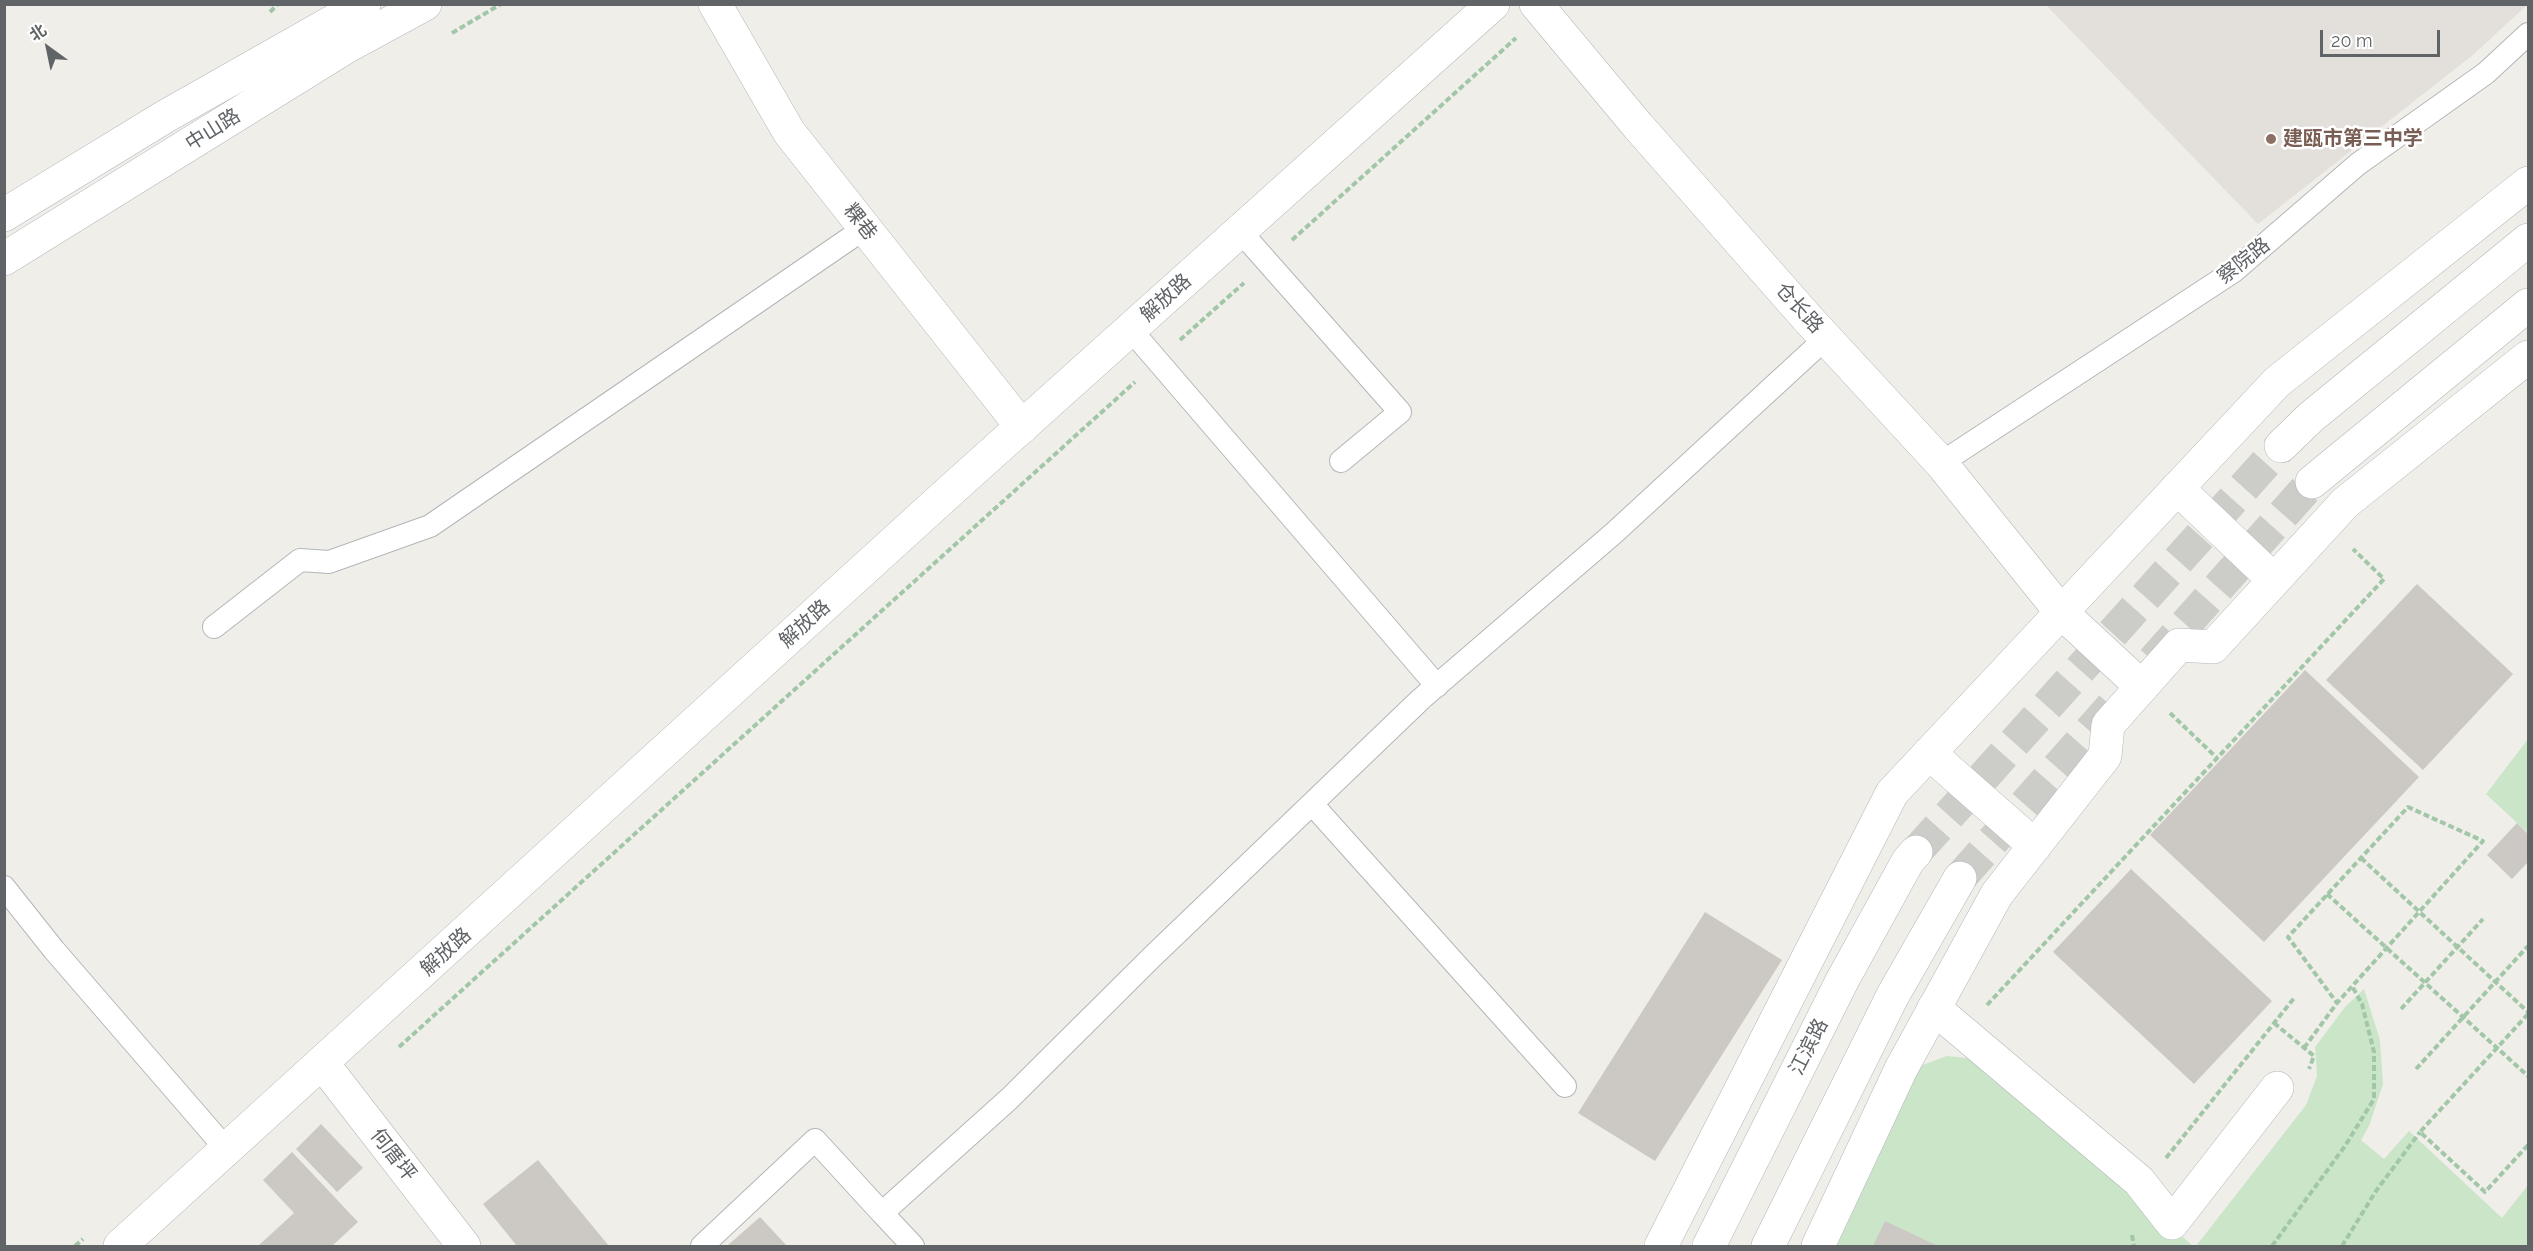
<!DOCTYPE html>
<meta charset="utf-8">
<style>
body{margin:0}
#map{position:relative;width:2533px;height:1251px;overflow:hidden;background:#f0eee9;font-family:Raleway,"Noto Sans SC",sans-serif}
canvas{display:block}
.frame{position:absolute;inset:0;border:6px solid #606467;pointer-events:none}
.north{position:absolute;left:18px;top:18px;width:60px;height:60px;-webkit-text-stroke:4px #fff;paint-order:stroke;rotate:327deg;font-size:16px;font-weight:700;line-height:24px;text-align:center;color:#606467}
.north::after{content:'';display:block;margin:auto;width:21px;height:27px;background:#606467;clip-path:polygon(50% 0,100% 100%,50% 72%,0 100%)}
.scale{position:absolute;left:2320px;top:30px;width:120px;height:27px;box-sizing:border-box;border:3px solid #606467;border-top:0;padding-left:8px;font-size:18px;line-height:21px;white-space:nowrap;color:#606467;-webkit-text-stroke:4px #fff;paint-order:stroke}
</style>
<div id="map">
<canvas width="2533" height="1251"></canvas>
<div class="frame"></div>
<div class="north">北</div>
<div class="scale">20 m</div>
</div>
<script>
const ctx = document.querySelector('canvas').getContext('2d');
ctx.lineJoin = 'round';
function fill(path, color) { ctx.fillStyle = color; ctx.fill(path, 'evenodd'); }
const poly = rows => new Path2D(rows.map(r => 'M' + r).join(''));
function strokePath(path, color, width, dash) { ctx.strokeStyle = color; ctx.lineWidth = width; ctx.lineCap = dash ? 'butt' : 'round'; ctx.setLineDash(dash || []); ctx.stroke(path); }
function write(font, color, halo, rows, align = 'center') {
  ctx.font = font + ' Raleway,"Noto Sans SC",sans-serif'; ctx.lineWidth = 5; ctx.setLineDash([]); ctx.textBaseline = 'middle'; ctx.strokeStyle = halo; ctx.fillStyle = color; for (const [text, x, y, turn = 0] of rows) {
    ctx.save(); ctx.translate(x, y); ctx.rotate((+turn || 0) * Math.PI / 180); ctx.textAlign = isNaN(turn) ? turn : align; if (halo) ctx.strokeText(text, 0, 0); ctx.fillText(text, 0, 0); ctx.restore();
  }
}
fill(poly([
 [2528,4,2474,54,2258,224,2046,5]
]), '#e3dfda');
fill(poly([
 [2528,739,2528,833,2486,794],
 [2364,989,2380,1040,2383,1084,2369,1126,2361,1140,2384,1159,2409,1131,2502,1218,2528,1185,2528,1246,2196,1246,2306,1105,2317,1076,2315,1047,2345,1007],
 [1947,1056,1983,1060,2193,1246,1827,1246,1917,1067]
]), '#cbe5c8');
fill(poly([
 [2417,584,2513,674,2423,770,2326,680],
 [2305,670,2419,777,2264,942,2150,835],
 [2517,823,2528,834,2528,862,2512,879,2487,855],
 [2131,869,2272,1001,2194,1084,2053,952],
 [1705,912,1782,960,1655,1161,1578,1113],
 [321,1124,363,1168,337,1192,296,1149],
 [292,1152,358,1222,332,1246,258,1246,294,1213,263,1180],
 [538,1160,609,1246,517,1246,483,1204],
 [760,1217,787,1246,727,1246],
 [1885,1221,1938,1246,1873,1246]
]), '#ccc9c5');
strokePath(poly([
 [2153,661,2312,482],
 [1916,852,2281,446],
 [1960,878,2120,697]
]), '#ccccc8', 33, [33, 16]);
const service = poly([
 [1240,231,1400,412,1341,461],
 [1131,330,1437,686],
 [1941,463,2234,271,2358,164,2486,73,2528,34],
 [214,627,300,560,329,562,430,526,865,228],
 [1312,804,1565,1086],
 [4,887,54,950,227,1150],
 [702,1246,815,1140,882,1213],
 [913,1246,882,1213,1009,1099,1152,957,1421,699,1614,533,1826,338]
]);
const minor = poly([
 [715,4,789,132,1022,427],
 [1536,4,1638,126,1809,320,1941,463,2061,612],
 [1934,1008,2139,1181,2172,1223,2277,1088],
 [323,1064,464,1246]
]);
const tertiary = poly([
 [2177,488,2274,580],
 [2061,612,2142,687],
 [1929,753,2035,846],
 [120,1246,950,491,1493,4],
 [1661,1246,1892,793,2277,382,2528,183],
 [1818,1246,1901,1069,1997,894,2105,756,2108,725,2179,645,2213,647,2345,503,2528,357]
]);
const secondary = poly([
 [4,215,166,116,364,4],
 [4,259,346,47,425,4],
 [2281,446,2311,417,2528,240],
 [2312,482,2528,305],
 [1709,1246,1843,979,1908,861,1916,852],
 [1768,1246,1893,995,1960,878]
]);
strokePath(service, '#b3b6b9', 24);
strokePath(minor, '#b3b6b9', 34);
strokePath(tertiary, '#b3b6b9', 34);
strokePath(secondary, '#b3b6b9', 34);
strokePath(poly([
 [270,12,278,4],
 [452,33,501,4],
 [1292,240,1516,38],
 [1180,340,1244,283],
 [2170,713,2217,758],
 [2361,858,2528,1012],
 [2327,894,2528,1076],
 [1987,1005,2384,579,2353,549],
 [2401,1009,2483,919],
 [2528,1014,2420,1132,2485,1192,2528,1145],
 [2274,1023,2314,1056,2309,1069],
 [399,1047,1135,382],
 [2304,1048,2337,1003,2483,841,2408,807,2288,937,2337,1003],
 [2416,1069,2528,946],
 [2166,1158,2295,997],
 [2132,1235,2134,1246],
 [75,1246,83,1239],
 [2272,1246,2345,1146,2374,1099,2374,1052,2362,1004,2352,986],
 [2342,1246,2376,1191,2420,1132]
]), '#a1c6a8', 4, [6, 3]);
strokePath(service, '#fff', 22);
strokePath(minor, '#fff', 33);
strokePath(tertiary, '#fff', 33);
strokePath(secondary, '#fff', 33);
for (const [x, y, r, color] of [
 [2271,139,6,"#8d6e63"]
]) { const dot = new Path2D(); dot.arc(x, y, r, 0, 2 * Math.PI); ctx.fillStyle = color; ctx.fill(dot); strokePath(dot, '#fff', 2); }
write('20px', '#606467', '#fff', [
 ["中山路",213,130,-32],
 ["粿巷",860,222,52],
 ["察院路",2244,261,-38],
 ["解放路",1166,298,-42],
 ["仓长路",1799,308,48],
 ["解放路",805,624,-42],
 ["解放路",446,952,-42],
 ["江滨路",1809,1047,-63],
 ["何厝坪",393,1155,52]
]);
write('bold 20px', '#785e54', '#fff', [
 ["建瓯市第三中学",2283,139]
], 'left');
</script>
